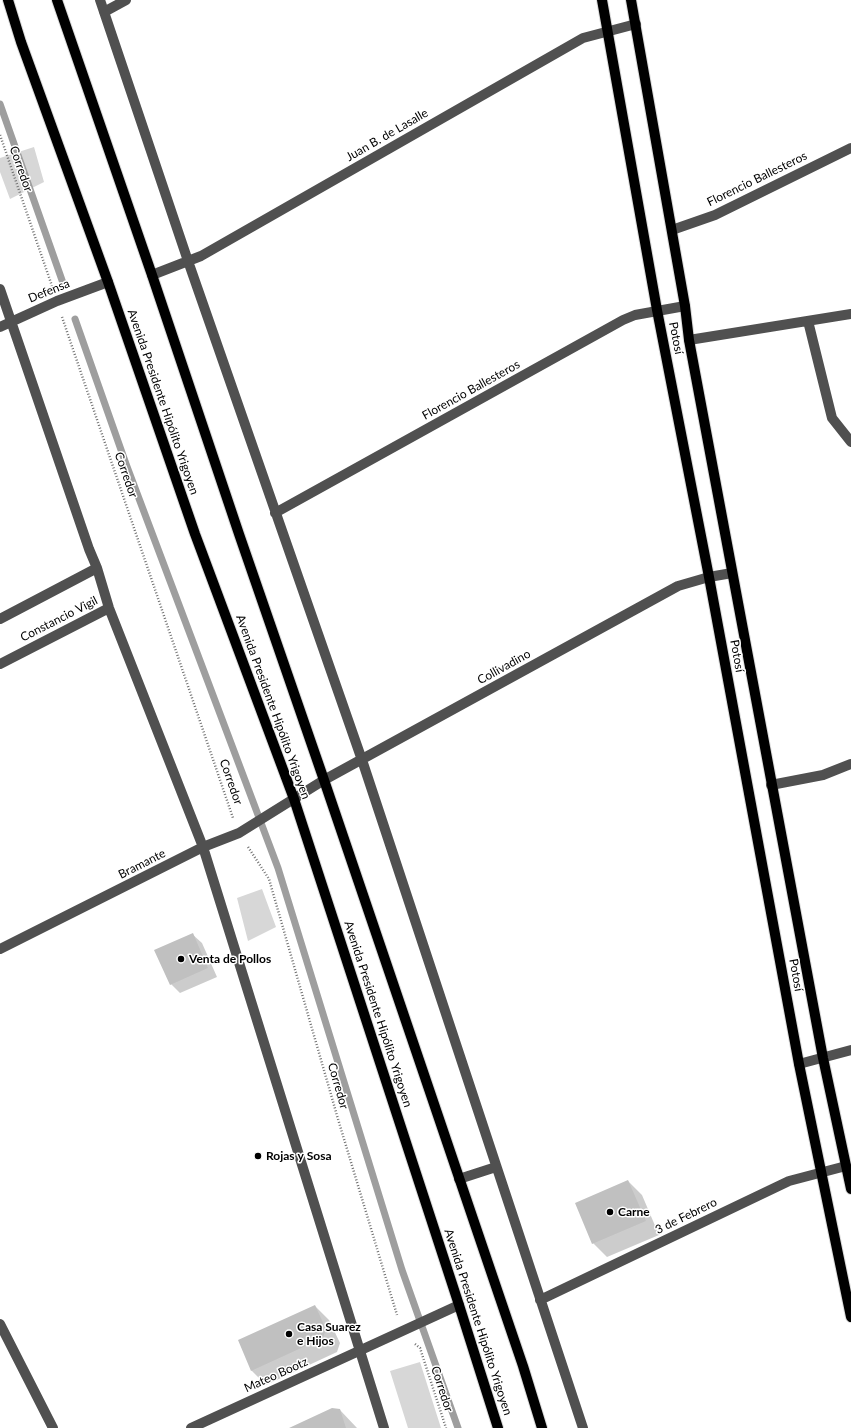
<!DOCTYPE html>
<meta charset="utf-8">
<style>
body{margin:0}
canvas{display:block;background:#fff}
</style>
<canvas width="851" height="1428"></canvas>
<script>
const ctx = document.querySelector('canvas').getContext('2d');
ctx.lineJoin = 'round';
function fill(path, color) { ctx.fillStyle = color; ctx.fill(path, 'evenodd'); }
const poly = rows => new Path2D(rows.map(r => 'M' + r).join(''));
function strokePath(path, color, width, dash) { ctx.strokeStyle = color; ctx.lineWidth = width; ctx.lineCap = dash ? 'butt' : 'round'; ctx.setLineDash(dash || []); ctx.stroke(path); }
function write(font, color, halo, rows, align = 'center') {
  ctx.font = font + ' Lato,sans-serif'; ctx.lineWidth = 3; ctx.setLineDash([]); ctx.textBaseline = 'middle'; ctx.strokeStyle = halo; ctx.fillStyle = color; for (const [text, x, y, turn = 0] of rows) {
    ctx.save(); ctx.translate(x, y); ctx.rotate((+turn || 0) * Math.PI / 180); ctx.textAlign = isNaN(turn) ? turn : align; if (halo) ctx.strokeText(text, 0, 0); ctx.fillText(text, 0, 0); ctx.restore();
  }
}
fill(poly([
 [34,147,44,182,10,199,0,172,0,158],
 [262,889,276,927,248,941,237,898],
 [420,1362,441,1428,408,1428,390,1371]
]), '#d7d7d7');
fill(poly([
 [192,934,202,943,217,977,180,993,171,984],
 [628,1181,642,1195,659,1235,607,1257,593,1243],
 [315,1306,329,1320,340,1343,337,1352,266,1385,252,1371,239,1341],
 [340,1410,357,1428,291,1428]
]), '#0003');
strokePath(poly([
 [0,104,63,283],
 [75,319,126,464,278,868,402,1270,458,1428]
]), '#9e9e9e', 7);
fill(poly([
 [193,933,208,968,170,985,154,950],
 [628,1180,646,1221,592,1244,575,1203],
 [315,1305,326,1329,323,1338,251,1371,238,1340],
 [332,1408,340,1409,346,1428,289,1428]
]), '#c0c0c0');
const major = poly([
 [8,0,21,42,108,282,195,534,294,799,459,1305,498,1428],
 [57,0,152,275,239,534,324,780,523,1366,542,1428],
 [602,0,657,310,709,577,799,1064,851,1317],
 [631,0,685,306,689,340,823,1058,851,1189]
]);
strokePath(major, '#dbdbdb', 12);
strokePath(poly([
 [0,135,52,286],
 [62,317,233,818],
 [248,847,269,879,338,1119,397,1315],
 [415,1344,420,1348,446,1428]
]), '#727272', 2.5, [1, 2]);
strokePath(poly([
 [100,0,188,261,362,760,583,1428],
 [104,12,126,0],
 [672,230,715,215,851,148],
 [152,275,201,256,583,38,636,24],
 [0,289,89,549,97,568,109,608,203,847,384,1428],
 [808,321,832,418,851,442],
 [0,327,57,301,108,282],
 [689,340,851,314],
 [275,513,623,320,635,315,685,306],
 [0,619,97,568],
 [0,664,109,608],
 [771,785,823,775,851,764],
 [0,949,203,847,239,833,324,780,678,586,709,577,732,573],
 [799,1064,851,1050],
 [459,1179,496,1167],
 [540,1300,789,1181,846,1166],
 [0,1324,53,1428],
 [191,1428,459,1305]
]), '#505050', 10);
strokePath(major, '#000', 10);
for (const [x, y, r, color] of [
 [181,959,4,"#000"],
 [258,1156,4,"#000"],
 [610,1212,4,"#000"],
 [289,1334,4,"#000"]
]) { const dot = new Path2D(); dot.arc(x, y, r, 0, 2 * Math.PI); ctx.fillStyle = color; ctx.fill(dot); strokePath(dot, '#fff', 1.5); }
write('12px', '#000', '#fff', [
 ["Juan B. de Lasalle",387,135,-30],
 ["Corredor",21,169,71],
 ["Florencio Ballesteros",757,179,-26],
 ["Defensa",49,291,-22],
 ["Potosí",676,338,79],
 ["Florencio Ballesteros",471,390,-29],
 ["Avenida Presidente Hipólito Yrigoyen",163,402,71],
 ["Corredor",126,475,71],
 ["Constancio Vigil",59,619,-27],
 ["Potosí",737,656,80],
 ["Collivadino",504,667,-29],
 ["Avenida Presidente Hipólito Yrigoyen",273,707,70],
 ["Corredor",231,782,71],
 ["Bramante",142,864,-27],
 ["Potosí",796,975,80],
 ["Avenida Presidente Hipólito Yrigoyen",378,1014,72],
 ["Corredor",338,1086,74],
 ["3 de Febrero",686,1216,-26],
 ["Avenida Presidente Hipólito Yrigoyen",478,1322,72],
 ["Mateo Bootz",276,1375,-24],
 ["Corredor",442,1389,72]
]);
write('bold 12px', '#000', '#fff', [
 ["Venta de Pollos",189,959],
 ["Rojas y Sosa",266,1156],
 ["Carne",618,1212],
 ["Casa Suarez",297,1327],
 ["e Hijos",297,1341]
], 'left');
</script>
